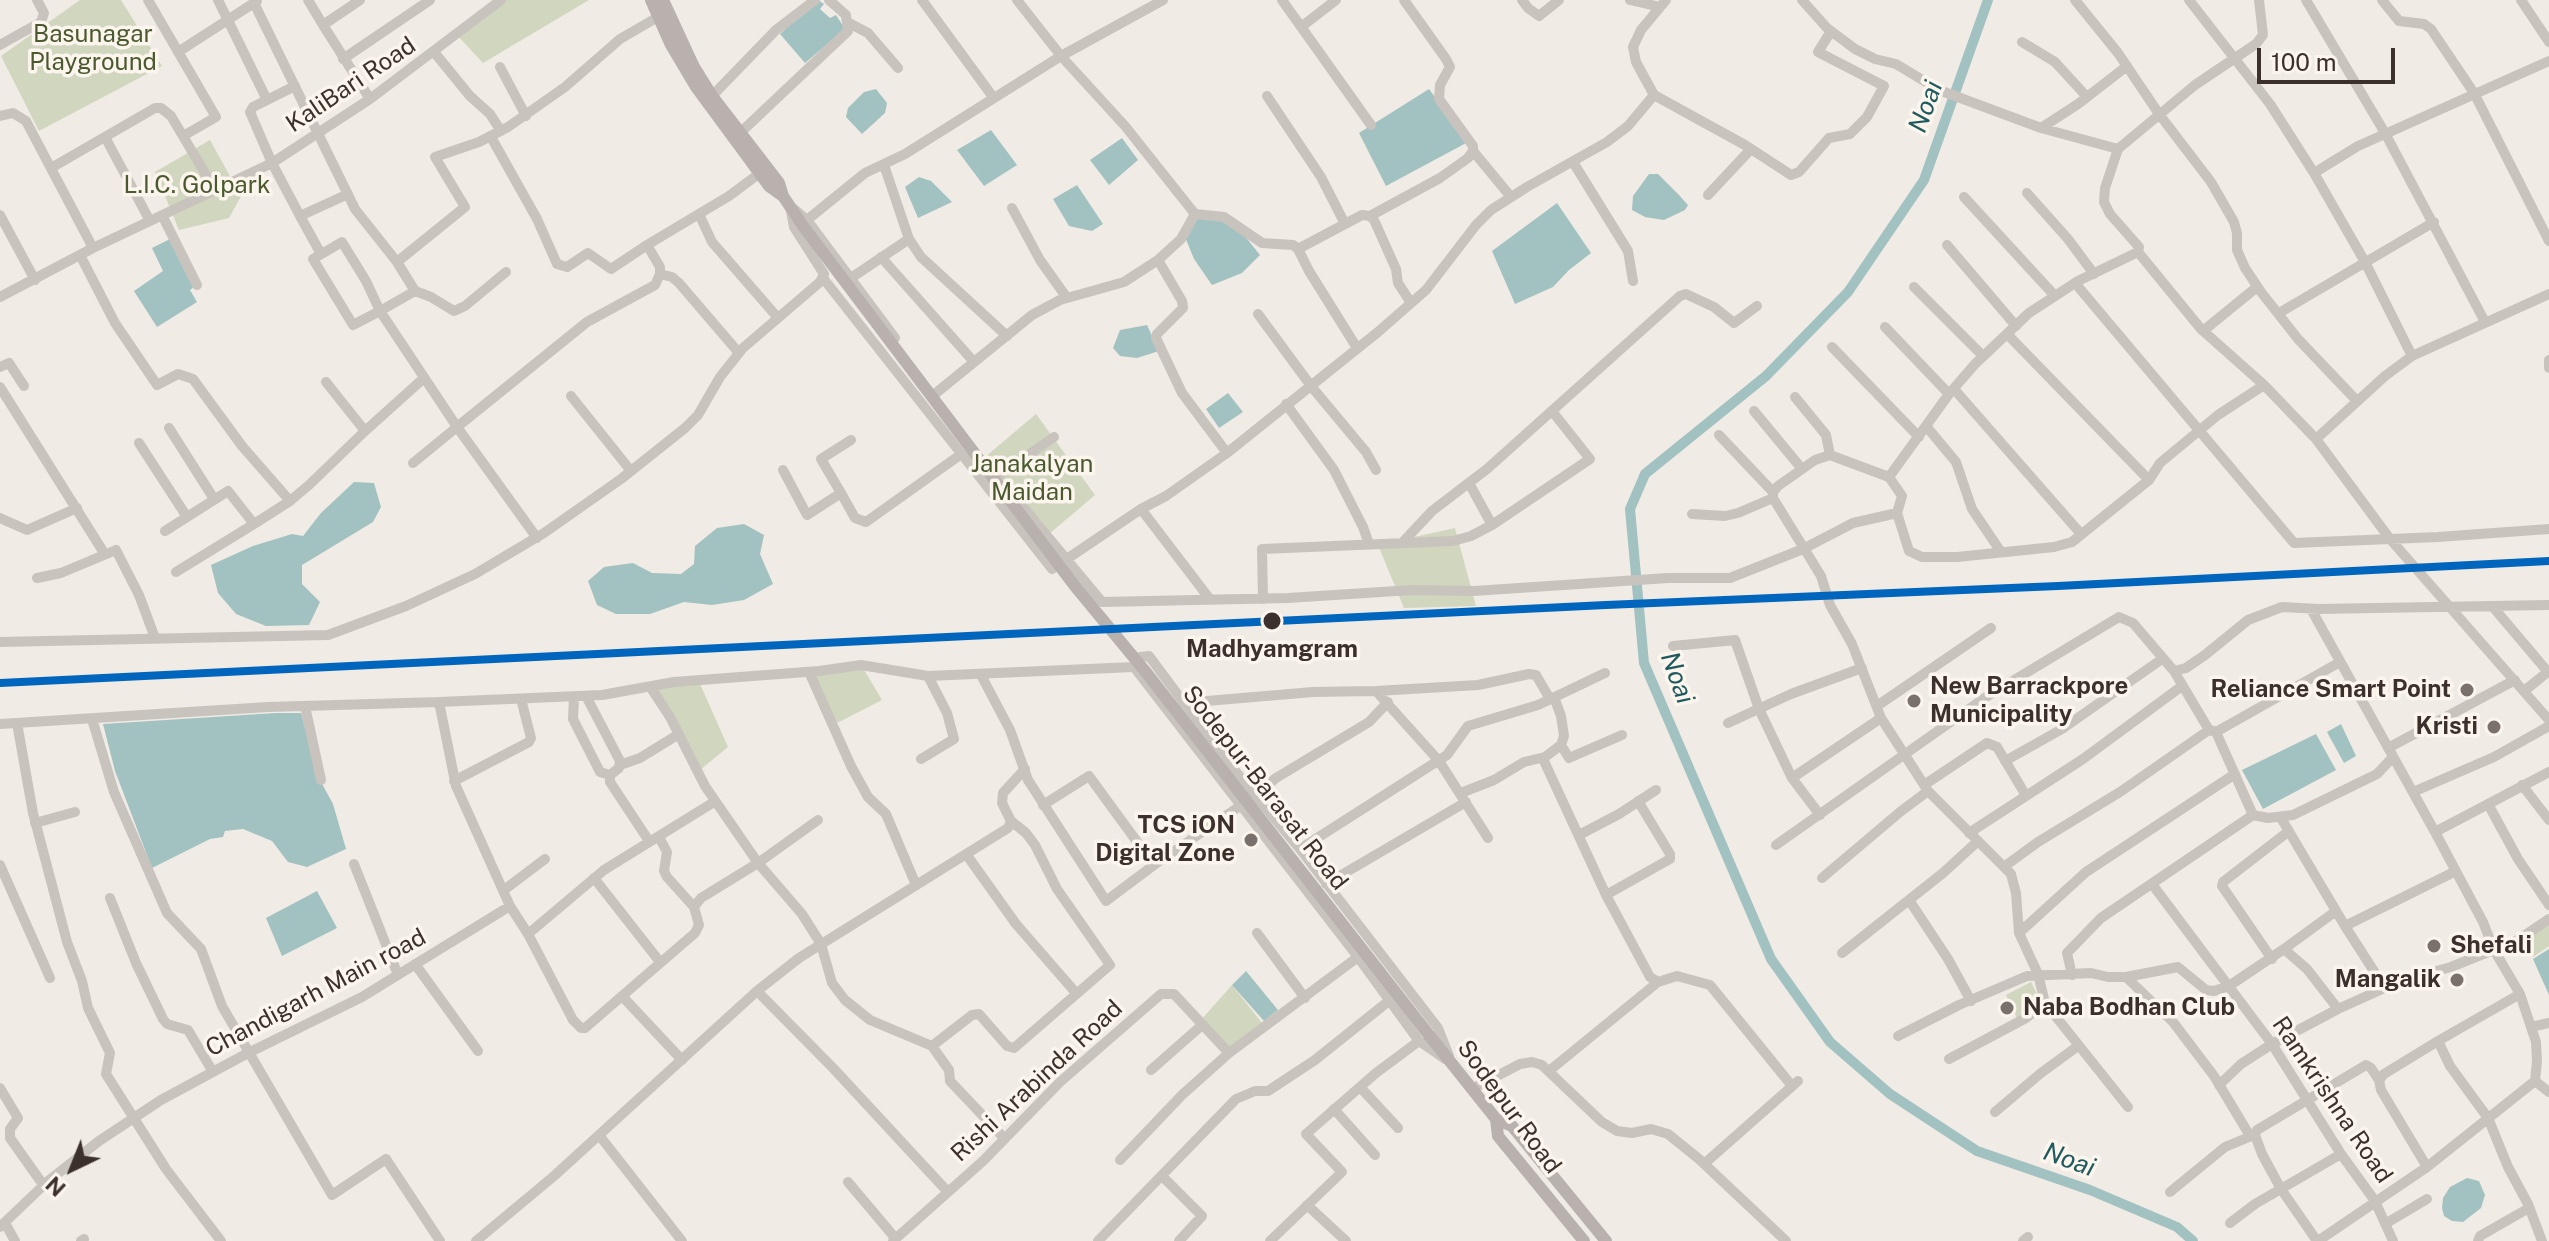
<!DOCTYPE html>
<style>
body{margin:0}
#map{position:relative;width:2549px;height:1241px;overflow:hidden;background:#f0ebe5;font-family:"Public Sans",sans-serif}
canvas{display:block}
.north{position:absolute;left:32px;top:1129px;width:80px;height:80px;-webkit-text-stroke:6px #fbf5ee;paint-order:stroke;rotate:223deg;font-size:22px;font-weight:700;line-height:32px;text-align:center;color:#3b302b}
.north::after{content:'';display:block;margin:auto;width:28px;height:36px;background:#3b302b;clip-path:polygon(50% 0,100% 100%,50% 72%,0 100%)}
.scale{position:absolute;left:2257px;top:48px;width:138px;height:36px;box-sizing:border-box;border:4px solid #3b302b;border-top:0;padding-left:10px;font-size:24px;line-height:28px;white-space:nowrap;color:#3b302b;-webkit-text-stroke:6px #fbf5ee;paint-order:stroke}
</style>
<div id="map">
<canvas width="2549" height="1241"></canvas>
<div class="north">N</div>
<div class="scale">100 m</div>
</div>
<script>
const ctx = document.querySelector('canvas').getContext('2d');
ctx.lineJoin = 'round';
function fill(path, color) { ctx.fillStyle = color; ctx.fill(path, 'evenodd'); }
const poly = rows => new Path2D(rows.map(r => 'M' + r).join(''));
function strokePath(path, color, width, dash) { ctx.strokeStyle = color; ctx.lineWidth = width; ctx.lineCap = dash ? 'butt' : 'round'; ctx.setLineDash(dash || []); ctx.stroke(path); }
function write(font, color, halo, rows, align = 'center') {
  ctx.font = font + ' "Public Sans",sans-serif'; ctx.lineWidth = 7; ctx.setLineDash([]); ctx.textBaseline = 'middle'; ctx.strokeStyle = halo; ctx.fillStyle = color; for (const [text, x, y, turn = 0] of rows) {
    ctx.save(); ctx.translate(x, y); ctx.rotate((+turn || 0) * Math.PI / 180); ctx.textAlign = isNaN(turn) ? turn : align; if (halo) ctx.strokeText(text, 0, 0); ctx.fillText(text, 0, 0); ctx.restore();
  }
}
fill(poly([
 [80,0,121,0,162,66,39,131,1,56],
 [498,0,589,0,483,63,456,34],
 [210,140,241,196,229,218,179,230,155,172],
 [1036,414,1095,495,1035,546,972,468],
 [1455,528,1476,606,1404,608,1378,545],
 [863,668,882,700,835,724,814,675],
 [700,684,728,747,700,770,655,687],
 [2549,923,2549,946,2533,957,2523,942],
 [2031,982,2041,1002,2017,1018,2006,995],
 [1232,985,1262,1023,1228,1049,1200,1021]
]), '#d1d6bf');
fill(poly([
 [818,0,824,4,820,9,830,18,836,15,845,29,805,63,780,34],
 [876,89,887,103,885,113,862,134,846,117,848,108,864,92],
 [1429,89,1468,142,1386,186,1359,133],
 [991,130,1017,165,984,186,957,150],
 [1122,138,1138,160,1109,185,1090,160],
 [1649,174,1658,174,1678,194,1688,205,1685,210,1664,220,1645,217,1632,210,1633,196],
 [919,177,931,181,952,202,918,218,905,187],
 [1077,185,1103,224,1092,231,1069,226,1053,199],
 [1557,203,1591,253,1569,270,1553,287,1515,304,1492,251],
 [1208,214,1224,220,1244,235,1260,255,1242,273,1212,285,1194,259,1185,237,1192,221],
 [172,238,195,286,190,290,197,302,157,327,134,291,163,271,152,248],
 [1147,325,1159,351,1137,358,1120,356,1113,348,1120,330],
 [1228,393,1243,412,1219,428,1206,409],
 [354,482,374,483,381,507,373,522,302,565,302,584,320,602,309,625,266,626,236,614,218,593,211,565,253,546,292,534,303,536,321,513],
 [744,524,764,535,760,554,773,584,744,600,712,605,684,602,650,614,616,614,597,605,588,581,604,567,633,563,652,573,681,574,694,564,695,546,717,528],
 [276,713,301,713,321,782,333,804,346,849,307,867,288,862,272,841,243,829,225,831,223,837,210,839,152,868,115,771,103,724],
 [2341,724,2356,756,2344,763,2327,732],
 [2316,734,2336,770,2263,809,2242,770],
 [317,891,337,928,282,956,266,918],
 [2549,949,2549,995,2533,959],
 [1246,971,1278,1010,1264,1021,1232,985],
 [2467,1178,2479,1181,2485,1195,2481,1208,2463,1222,2452,1221,2444,1216,2442,1208,2443,1198,2450,1187]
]), '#a1c2c1');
strokePath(poly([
 [1988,0,1924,180,1848,292,1766,376,1645,474,1630,509,1644,663,1771,959,1830,1042,1890,1094,1977,1151,2090,1190,2177,1227,2193,1241]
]), '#a1c2c1', 10);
strokePath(poly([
 [148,0,216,117,183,136],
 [218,0,267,100],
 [308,0,323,25],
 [360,0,323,25,370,99],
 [922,0,993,97],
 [1017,0,1061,56,1125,126,1195,214,1224,217,1262,243,1293,245,1298,249],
 [1282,0,1371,125],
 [1522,0,1528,8,1539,16,1559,0],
 [1630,0,1660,7],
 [1802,0,1827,28,1855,49,1875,59,1896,64,1939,90,2041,128,2118,149],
 [2075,0,2118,53,2159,114,2211,182,2234,222,2237,233,2237,250,2245,268,2261,292,2298,339,2357,401],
 [2189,0,2270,104,2314,173,2365,262,2412,356],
 [2306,0,2385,133,2485,322],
 [2382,0,2399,21,2424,24,2431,29,2474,93,2549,241],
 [2521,0,2549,42],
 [254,3,355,209,397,262,415,291],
 [849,23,868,33,898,68],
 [1301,27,1336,0],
 [2022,42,2055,62,2087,97],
 [0,45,41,22,44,13,37,0],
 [178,52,257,1],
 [434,52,470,96,490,114,501,131],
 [343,59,430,0],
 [500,67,526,116],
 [295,86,253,107,250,112,272,163,300,216,348,194],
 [1654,95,1745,145,1791,175,1799,172,1829,138,1850,134,1867,117,1884,86,1818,52,1831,31],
 [712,96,776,30,815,0],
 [1267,96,1321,177,1345,224],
 [0,116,13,113,26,121,93,248],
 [2041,128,2078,104,2127,66],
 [740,133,848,31,846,15,829,0],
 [105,137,150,221],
 [491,137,537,219,557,264,567,267,588,253,611,269,647,245],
 [1473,151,1511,197],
 [1573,162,1628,251,1633,281],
 [884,165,909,239,921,257,1007,336],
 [51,168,155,108,161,108,171,116,215,190],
 [2314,173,2358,146,2549,61],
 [2027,193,2068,239,2094,274],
 [1708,195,1751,149],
 [1964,197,2055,296],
 [1012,208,1040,260,1067,298],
 [794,209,807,220,895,338],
 [699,214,712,242,778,318],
 [1195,214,1181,239,1158,260,1182,301,1183,308,1157,334,1156,338,1182,393,1227,453],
 [0,215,35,280],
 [162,215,197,285],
 [300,216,321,254],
 [1370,216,1440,178,1468,158,1473,151,1473,146,1439,99,1440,85,1450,67,1446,59,1404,0],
 [807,220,865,173,905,154,1061,56,1163,0],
 [1947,245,2016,326],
 [2138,252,2201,329,2264,385,2316,439,2390,539,2549,720],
 [80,255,115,323,157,385,178,374,193,379,242,446,290,501],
 [881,257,974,362],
 [397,262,465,207,435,157,479,142,508,127,565,87,620,39,658,17],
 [660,274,672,277,679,283,739,353],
 [823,278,1052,569,1141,509,1166,496,1227,453,1378,332,1426,290,1476,225,1491,210,1527,187,1607,142,1628,126,1654,95,1636,62,1633,47,1641,30,1666,0],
 [851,278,909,239],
 [2075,283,2294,543,2438,537,2549,529],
 [1914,287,1983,356],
 [0,297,93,248,272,163,370,99,501,0],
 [2279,313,2434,222],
 [1258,314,1311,386,1366,452,1376,470],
 [1885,327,1949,394],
 [2203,331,2257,287],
 [2007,334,2149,480],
 [1832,347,1919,437],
 [1357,348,1309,271,1298,249,1362,215,1370,216,1374,220,1396,269,1398,283,1411,303],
 [2549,360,2549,368],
 [0,367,9,363,24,386],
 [0,387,104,553],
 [1954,389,2081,534],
 [936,393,1032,315,1060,300,1124,282,1158,260],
 [571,396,631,471],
 [1795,397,1826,435,1830,455],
 [1286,404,1334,470,1363,527,1369,544],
 [1754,411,1802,469],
 [1926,426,1956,462,1972,509,2001,552],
 [169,428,214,499],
 [365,431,424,378],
 [1719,435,1773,492],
 [2316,439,2385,376,2412,356,2549,294],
 [139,443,187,517],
 [413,463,457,427,380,311,366,281,342,242,313,259,353,325,380,311,415,291,431,297,454,311,465,306,506,272],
 [783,470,807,515,841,493,855,518,866,522,960,455],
 [998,476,1054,437],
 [1469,483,1492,525],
 [1008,489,1102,602,1288,598,1412,590,1474,591,1668,578,1730,578,1803,549,1853,523,1897,513,1902,496,1889,477],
 [841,493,821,459,851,440],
 [1773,498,1821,576,1830,605,1852,644,1881,718,1928,791,2011,874,2016,893,2019,933,2038,974,2045,1003,2026,1018,1949,1059],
 [1141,509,1209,598],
 [1897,513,1909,551,1922,557,1957,557,2054,547,2072,542,2149,480,2160,463,2218,415,2264,385],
 [1692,514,1725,516,1738,513,1773,498,1773,492,1778,486,1815,460,1830,455,1889,477,1949,394,1975,364,2029,313,2078,281,2138,252,2139,247,2110,214,2104,202,2105,188,2118,149,2195,85,2256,44,2263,35,2259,0],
 [0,518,27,530,77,508],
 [254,524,290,501,309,485,365,431,326,382],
 [165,531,228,491,254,524,176,572],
 [537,538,457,427,587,322,655,285,660,274,660,267,647,245,729,196,760,173],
 [1402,543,1432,511,1487,469,1680,296,1686,294,1714,307,1734,323,1757,306],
 [37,578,61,573,116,550,139,595,155,638],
 [1263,599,1262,549,1453,541,1471,536,1492,525,1590,459,1552,411],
 [2493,607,2548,672],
 [2311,609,2435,832,2483,922,2494,950,2520,994,2438,1041,2384,1074,2379,1080,2381,1090,2427,1167],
 [0,642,328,635,406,606,475,574,544,533,621,479,685,428,698,415,720,377,743,348,820,282,824,274,794,227,791,211],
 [1673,646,1735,640,1759,709,1792,778,1881,718],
 [1135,665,1140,657,1149,656,1231,766,1300,849,1438,1028,1449,1056],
 [1134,667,1358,957,1419,1041,1445,1059],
 [2174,671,2209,730,2214,731],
 [809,672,851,766,868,797,886,814,916,885],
 [981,675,1010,730,1028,780,1106,901,1154,865],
 [1376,691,1478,685,1529,674,1536,675,1550,699],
 [2524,691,2549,671],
 [586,696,620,761,619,768,610,775,610,782,649,841],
 [574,697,573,719,600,772,610,775],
 [1554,697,1561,716,1564,736,1561,745,1545,757,1544,761,1606,895,1650,977,1658,982,1677,976,1710,985,1792,1086],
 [1183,703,1313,692,1376,691,1439,761,1488,838],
 [305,706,321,780],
 [1877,706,1991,628],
 [92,719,114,792,167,913,201,949,222,1006,332,1195,386,1159,440,1241],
 [17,723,33,813,67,942,82,981,88,1008,110,1053,106,1074,166,1169,221,1241],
 [1728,723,1791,694,1862,668],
 [0,724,268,707,439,702],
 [1561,745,1569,758,1622,735],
 [2388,748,2515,680],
 [921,759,954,739,947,713,928,676],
 [2005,761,2062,729,2162,659],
 [620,765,640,758,679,734],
 [1792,778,1820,815],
 [454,781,529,742,531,738,521,699],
 [1924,785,1987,743,1997,747,2025,794],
 [2522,785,2549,820],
 [2413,792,2494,757,2549,726],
 [1461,793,1494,780,1524,762,1545,757],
 [1255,795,1276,778,1369,722,1388,702],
 [2488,804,2518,859,2549,905],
 [1043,805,1089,776,1154,865,1240,806],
 [2253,815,2268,818,2293,815,2377,774,2393,757],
 [2281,818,2345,926,2384,987],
 [818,820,758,863,802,914,821,944,832,983,845,1000,870,1020,932,1046,949,1070,950,1081,1004,1138],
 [35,823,75,812],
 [2435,832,2549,772],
 [1969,833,2083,759,2182,686],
 [1579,835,1619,814,1656,790],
 [659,837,667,852,664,871,667,877,694,907],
 [1776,845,1986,697,2119,617,2133,623,2174,671,2186,668,2205,655,2248,620,2282,607,2319,609,2549,605],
 [1300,849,1447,755,1468,726,1538,705,1605,673],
 [966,854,1016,924,1076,993],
 [354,864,398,975],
 [0,865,50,978],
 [2005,866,2038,842,2120,792,2209,730],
 [594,878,660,962],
 [1822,878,1900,812,1928,791],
 [1326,884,1466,802],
 [2152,884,2272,1044,2341,1154,2375,1201,2393,1241],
 [504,890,545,859],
 [1606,895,1670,859,1670,854,1638,801],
 [110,898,136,963,163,1019,167,1024,188,1030,213,1072],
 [1909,900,1948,959,1971,1001],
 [510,906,528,934,573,1020,581,1028,585,1028,695,933,699,925,694,907,701,898,758,863,705,786,670,717,651,688],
 [2345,926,2456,871],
 [1257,933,1305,998],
 [2019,933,2086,872,2235,774],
 [528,934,604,870,714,802],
 [2284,949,2336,911],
 [1842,953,1943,873,1978,841],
 [2272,959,2222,886,2223,882,2289,831],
 [415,964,478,1051],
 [2072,975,2067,953,2101,918,2253,815,2216,732,2340,662],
 [2126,977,2173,1022,2214,1076,2250,1136],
 [757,991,833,1068,947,1191],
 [622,996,682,1060],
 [2045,1003,2128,1107],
 [2531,1027,2549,1023],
 [1898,1036,1959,1005,2027,976,2091,973,2108,977,2126,977,2178,967,2206,990,2214,991,2229,986,2284,949,2307,969,2338,1009],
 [2438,1041,2450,1066,2488,1118,2508,1167,2528,1204,2542,1241],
 [932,1046,972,1015,979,1014,1007,1046,1014,1048,1110,965,1057,889,1035,845,1026,833,1011,821],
 [1151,1070,1202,1025],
 [1549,1071,1658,982],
 [2535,1081,2549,1092],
 [2219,1085,2241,1064,2272,1044,2338,1009,2400,981,2451,967,2518,940,2549,919],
 [1360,1087,1398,1128],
 [0,1088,18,1118,10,1129,10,1138,44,1186],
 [1472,1089,1520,1064,1532,1062,1542,1065,1602,1122,1617,1131,1632,1133,1651,1129,1668,1134,1699,1159,1786,1241],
 [1334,1109,1375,1155],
 [1995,1112,2041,1073,2078,1046],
 [599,1135,682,1241],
 [1120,1160,1182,1095,1229,1053],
 [1704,1164,1798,1081],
 [1162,1176,1202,1216,1179,1241],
 [848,1182,896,1239],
 [2170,1192,2225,1147,2254,1135],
 [1307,1205,1346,1241],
 [5,1223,15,1241],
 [2230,1223,2255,1204,2341,1154],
 [2385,1224,2427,1199],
 [0,1227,47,1182,99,1141,161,1100,248,1053,362,997,510,906,456,786,439,702,602,695,674,682,819,671,861,665,928,676,1134,667],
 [81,1241,84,1239],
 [476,1241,554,1176,757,991,799,958,1008,828,1011,821,1002,803,1003,793,1025,769],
 [893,1241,983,1161,1060,1082,1161,994,1174,994,1229,1053,1358,957],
 [1098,1241,1236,1099,1255,1091,1268,1091,1315,1060,1390,1000],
 [1270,1241,1342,1172,1306,1134,1376,1073,1419,1041],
 [2023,1241,2028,1237],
 [2317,1241,2281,1189,2262,1154,2255,1135,2257,1130,2366,1065,2371,1068,2379,1080],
 [2318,1241,2427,1167,2535,1081,2537,1061,2536,1042,2520,994],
 [2478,1241,2480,1236,2529,1208]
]), '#c9c3be', 10);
strokePath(poly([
 [651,0,671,45,696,87,769,186,783,196],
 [663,0,694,67,712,96,779,183,783,196,803,226],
 [1429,1035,1496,1119,1498,1136,1584,1241],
 [1496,1119,1512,1126,1606,1241]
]), '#b8b1ad', 12);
strokePath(poly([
 [803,226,1074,585,1145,671,1429,1035]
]), '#b8b1ad', 12);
strokePath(poly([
 [0,683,1606,605,2058,586,2549,561]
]), '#0065bd', 8);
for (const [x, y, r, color] of [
 [1272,621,10,"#3b302b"],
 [2467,690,8,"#7a716c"],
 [1914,701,8,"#7a716c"],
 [2494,727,8,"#7a716c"],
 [1251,840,8,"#7a716c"],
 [2434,946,8,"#7a716c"],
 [2457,980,8,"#7a716c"],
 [2007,1008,8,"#7a716c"]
]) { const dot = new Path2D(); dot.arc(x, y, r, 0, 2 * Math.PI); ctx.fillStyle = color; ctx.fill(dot); strokePath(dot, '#fbf5ee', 3); }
write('24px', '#4a5a2e', '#fbf5ee', [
 ["Basunagar",93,35],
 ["Playground",93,63],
 ["L.I.C. Golpark",197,186],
 ["Janakalyan",1032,465],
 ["Maidan",1032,493]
]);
write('24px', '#3b302b', '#fbf5ee', [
 ["KaliBari Road",351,85,-34],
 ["Sodepur-Barasat Road",1265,788,52],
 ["Chandigarh Main road",316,993,-28],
 ["Rishi Arabinda Road",1037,1081,-43],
 ["Ramkrishna Road",2332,1100,56],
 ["Sodepur Road",1509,1107,54]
]);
write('bold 24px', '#3b302b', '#fbf5ee', [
 ["Madhyamgram",1272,650]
]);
write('bold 24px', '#3b302b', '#fbf5ee', [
 ["New Barrackpore",1930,687,"left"],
 ["Municipality",1930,715,"left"],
 ["Reliance Smart Point",2451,690],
 ["Kristi",2478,727],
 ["TCS iON",1235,826],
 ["Digital Zone",1235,854],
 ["Shefali",2450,946,"left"],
 ["Mangalik",2441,980],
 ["Naba Bodhan Club",2023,1008,"left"]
], 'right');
write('italic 26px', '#1f5a5e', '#fbf5ee', [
 ["Noai",1926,107,-70],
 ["Noai",1677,678,70],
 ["Noai",2069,1160,20]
]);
</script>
